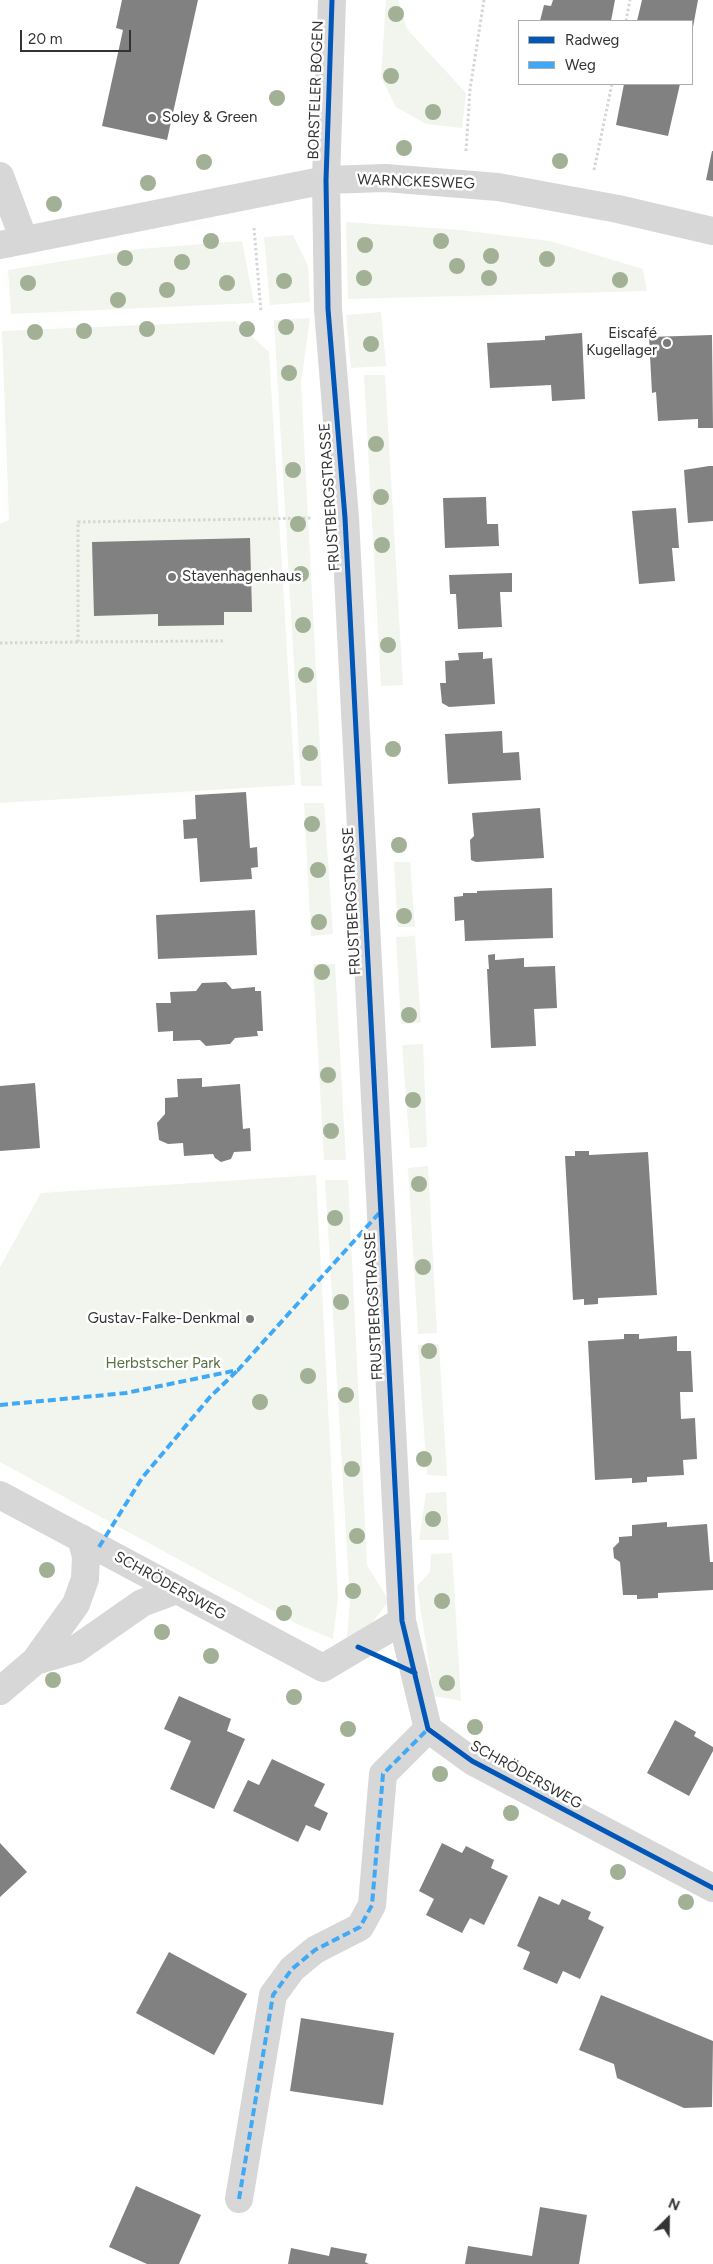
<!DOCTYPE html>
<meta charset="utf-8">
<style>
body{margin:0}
#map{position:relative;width:713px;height:2264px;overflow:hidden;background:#fff;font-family:Figtree,sans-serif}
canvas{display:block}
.legend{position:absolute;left:518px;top:20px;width:175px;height:65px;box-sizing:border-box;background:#fff;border:1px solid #adadad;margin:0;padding:6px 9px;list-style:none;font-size:15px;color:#333}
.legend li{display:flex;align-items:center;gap:10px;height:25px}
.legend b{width:25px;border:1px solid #adadad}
.north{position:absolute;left:643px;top:2194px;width:50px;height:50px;-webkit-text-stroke:4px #fff;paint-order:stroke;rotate:23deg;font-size:14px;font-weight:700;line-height:20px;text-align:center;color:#333}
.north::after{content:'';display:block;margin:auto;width:18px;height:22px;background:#333;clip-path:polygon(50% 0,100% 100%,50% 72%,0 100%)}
.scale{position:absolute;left:20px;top:30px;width:111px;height:22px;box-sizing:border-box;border:2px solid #333;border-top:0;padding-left:6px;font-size:15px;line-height:18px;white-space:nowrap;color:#333;-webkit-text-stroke:4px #fff;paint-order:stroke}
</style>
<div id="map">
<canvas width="713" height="2264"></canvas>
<ul class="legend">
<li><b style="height:6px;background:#0057b8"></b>Radweg</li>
<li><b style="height:6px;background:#3fa9f5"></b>Weg</li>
</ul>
<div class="north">N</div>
<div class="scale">20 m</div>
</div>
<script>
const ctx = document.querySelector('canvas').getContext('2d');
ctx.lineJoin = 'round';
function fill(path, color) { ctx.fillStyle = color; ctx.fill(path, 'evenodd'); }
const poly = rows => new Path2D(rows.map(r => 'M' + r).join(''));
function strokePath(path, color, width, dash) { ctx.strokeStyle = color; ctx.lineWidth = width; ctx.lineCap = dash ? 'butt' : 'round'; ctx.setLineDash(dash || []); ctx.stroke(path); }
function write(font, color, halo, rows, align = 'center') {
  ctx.font = font + ' Figtree,sans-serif'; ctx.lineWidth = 5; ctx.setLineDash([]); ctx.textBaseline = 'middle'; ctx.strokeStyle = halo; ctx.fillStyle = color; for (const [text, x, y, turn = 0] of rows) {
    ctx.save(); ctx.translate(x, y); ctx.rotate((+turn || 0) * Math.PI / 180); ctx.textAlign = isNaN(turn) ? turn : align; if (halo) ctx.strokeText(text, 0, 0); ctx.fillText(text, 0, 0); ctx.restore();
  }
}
fill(poly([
 [386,0,398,0,407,29,466,93,462,128,426,124,396,107,381,77],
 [346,222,460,230,550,241,643,269,647,291,348,299],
 [293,235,308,266,310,302,270,305,264,237],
 [242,241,254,303,11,314,8,270,139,249],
 [381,312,386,366,351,368,346,315],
 [310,318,301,383,322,786,301,786,274,320],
 [235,321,269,352,295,785,0,803,0,524,9,520,2,331],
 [364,375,385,375,403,685,381,686],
 [304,803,324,803,333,934,311,936],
 [394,862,410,862,415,927,398,927],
 [415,936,421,1023,401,1024,396,937],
 [313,964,335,964,346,1160,324,1160],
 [423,1044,427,1147,410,1148,402,1045],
 [428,1166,437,1333,418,1334,408,1168],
 [316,1175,338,1598,333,1639,299,1625,0,1462,0,1267,41,1193],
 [325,1180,348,1180,367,1565,389,1601,364,1633,347,1637,350,1601],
 [439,1344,447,1476,427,1475,418,1345],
 [446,1492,449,1540,419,1540,426,1493],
 [452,1553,461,1701,434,1696,417,1586,430,1572,431,1554]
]), '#f1f5ed');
fill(poly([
 [122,0,198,0,167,140,102,126,123,30,116,28],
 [553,0,615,0,611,21,540,21,544,5,551,6],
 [642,0,698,0,693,27,692,21,637,21],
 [624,84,680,84,668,136,616,125],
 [712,151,713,151,713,181,706,180],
 [582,333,585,399,552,401,551,385,490,388,487,343,545,340,545,336],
 [712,335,713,428,698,428,698,419,658,421,656,392,652,393,649,337],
 [709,466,713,466,713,521,688,523,684,470],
 [486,497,487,524,498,524,499,546,445,548,443,498],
 [676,508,679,548,672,548,675,581,639,584,632,511],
 [250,538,252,612,224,612,224,625,158,626,158,614,94,616,92,542],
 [512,573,512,592,500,592,502,627,458,629,456,594,450,594,449,575],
 [483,652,483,659,492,658,495,704,449,707,442,703,440,683,446,683,445,661,459,660,458,653],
 [502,731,503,753,519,752,521,780,448,784,445,734],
 [246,792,250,848,257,847,258,867,251,868,252,879,200,882,197,838,184,839,183,820,196,819,195,795],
 [540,808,544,858,476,862,471,860,470,840,474,836,472,813],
 [552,888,553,938,465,941,464,920,455,921,454,897,463,896,463,893,477,893,477,891],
 [255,910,257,955,158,959,156,915],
 [495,954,495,960,524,958,524,967,555,966,557,1008,534,1009,536,1046,491,1048,487,969,489,969,488,955],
 [226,982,232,989,255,987,255,991,261,991,263,1031,257,1031,258,1036,235,1038,230,1044,206,1046,200,1040,173,1041,173,1031,158,1032,156,1003,171,1003,170,992,196,991,202,983],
 [202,1078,202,1087,240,1084,243,1129,250,1128,251,1151,234,1152,231,1159,221,1162,215,1158,213,1154,184,1156,183,1143,168,1144,159,1140,157,1123,165,1114,165,1098,178,1097,177,1079],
 [35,1083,40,1148,0,1151,0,1086],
 [575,1151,589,1151,589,1155,648,1152,657,1295,598,1298,598,1304,584,1305,584,1299,573,1300,565,1156,575,1156],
 [624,1334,639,1334,639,1339,677,1336,677,1351,691,1351,693,1392,680,1392,681,1419,695,1418,697,1459,683,1460,684,1475,647,1477,647,1482,632,1483,632,1478,595,1480,588,1341,624,1339],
 [667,1522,667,1527,707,1524,710,1562,713,1562,713,1590,658,1593,658,1598,637,1599,637,1595,623,1595,620,1562,614,1558,613,1548,619,1542,619,1537,632,1536,632,1525],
 [179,1696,231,1719,227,1731,245,1739,214,1809,170,1789,191,1741,164,1729],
 [675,1720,696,1732,694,1736,713,1747,713,1751,689,1796,647,1773],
 [272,1759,325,1784,314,1806,328,1813,320,1831,306,1825,298,1842,233,1811,248,1780,259,1785],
 [0,1843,27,1872,0,1897],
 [442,1843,462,1853,466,1846,494,1860,491,1868,508,1876,484,1925,470,1918,462,1933,426,1915,434,1899,419,1891],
 [539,1896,559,1905,562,1899,591,1912,588,1919,604,1927,580,1979,563,1971,557,1984,523,1969,530,1952,517,1946],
 [169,1952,247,1994,214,2055,136,2013],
 [601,1995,713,2041,712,2107,684,2108,617,2078,614,2064,579,2050],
 [301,2018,394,2033,383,2105,290,2091],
 [136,2186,201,2215,179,2264,147,2264,109,2247],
 [540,2207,587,2215,579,2264,465,2264,468,2246,532,2256],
 [331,2247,367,2254,365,2262,369,2264,288,2264,291,2248,329,2256]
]), '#818181');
strokePath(poly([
 [626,21,630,0],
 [466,151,470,89,484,0],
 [594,170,612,84],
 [254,228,261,312],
 [223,641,78,642,78,522,311,518],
 [0,643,78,642]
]), '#d6d6d6', 3, [2.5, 2.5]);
strokePath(poly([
 [332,0,326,180,328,309,345,518,402,1621,428,1729,472,1761,713,1888],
 [0,176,24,240],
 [0,245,326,180,385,178,498,187,618,209,713,231],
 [0,1495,323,1668,402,1621],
 [35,1661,76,1649,142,1603,177,1590],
 [0,1691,35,1661,76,1604,85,1579,86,1556,81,1538],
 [239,2199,273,1995,292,1969,315,1950,360,1927,372,1905,383,1774,428,1729]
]), '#d7d7d7', 28);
strokePath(poly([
 [0,1405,126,1393,238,1370,381,1211],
 [99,1547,142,1478,210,1397,238,1370],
 [239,2199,273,1995,292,1969,315,1950,360,1927,372,1905,383,1774,428,1729]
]), '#3fa9f5', 4, [8, 4]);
strokePath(poly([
 [332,0,326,180,328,309,345,518,402,1621,428,1729,472,1761,713,1888],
 [358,1647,415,1673]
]), '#0057b8', 5);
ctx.fillStyle = '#a2b095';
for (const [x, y] of [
 [396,14],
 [391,76],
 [277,98],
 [433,112],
 [404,148],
 [560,161],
 [204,162],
 [148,183],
 [54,204],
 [211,241],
 [441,241],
 [365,245],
 [491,256],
 [125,258],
 [547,259],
 [182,262],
 [457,266],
 [364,278],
 [489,278],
 [620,280],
 [284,281],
 [28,283],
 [227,283],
 [167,290],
 [118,300],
 [286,327],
 [147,329],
 [247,329],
 [84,331],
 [35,332],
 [371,344],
 [289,373],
 [376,444],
 [293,470],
 [381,497],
 [298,524],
 [382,545],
 [301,574],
 [303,625],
 [388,645],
 [306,675],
 [393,749],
 [310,753],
 [312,824],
 [399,845],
 [318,870],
 [404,916],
 [319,922],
 [322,972],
 [409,1015],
 [328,1075],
 [413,1100],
 [331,1131],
 [419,1184],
 [335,1218],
 [423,1267],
 [341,1302],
 [429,1351],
 [308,1376],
 [346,1395],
 [260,1402],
 [424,1459],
 [352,1469],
 [433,1519],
 [357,1536],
 [47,1570],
 [353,1591],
 [442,1601],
 [284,1613],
 [162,1632],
 [211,1656],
 [53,1680],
 [447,1683],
 [294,1697],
 [475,1727],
 [348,1729],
 [440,1774],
 [511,1813],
 [618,1872],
 [686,1902]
]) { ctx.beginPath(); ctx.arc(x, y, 8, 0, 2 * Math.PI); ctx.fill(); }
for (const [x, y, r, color] of [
 [152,118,5,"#7a7a7a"],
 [667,343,5,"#7a7a7a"],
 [172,577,5,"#7a7a7a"],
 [250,1319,5,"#7a7a7a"]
]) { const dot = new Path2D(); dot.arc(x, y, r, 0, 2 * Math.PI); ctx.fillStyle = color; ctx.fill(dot); strokePath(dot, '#fff', 2); }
write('15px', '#333', '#fff', [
 ["BORSTELER BOGEN",316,90,-88],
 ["WARNCKESWEG",416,182,2],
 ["FRUSTBERGSTRASSE",330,497,-94],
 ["FRUSTBERGSTRASSE",352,901,-93],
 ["FRUSTBERGSTRASSE",374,1306,-93],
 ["SCHRÖDERSWEG",170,1586,29],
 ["SCHRÖDERSWEG",526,1775,29]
]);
write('15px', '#333', '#fff', [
 ["Soley & Green",162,118],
 ["Eiscafé",657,334,"right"],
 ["Kugellager",657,351,"right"],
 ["Stavenhagenhaus",182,577],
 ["Gustav-Falke-Denkmal",240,1319,"right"]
], 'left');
write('15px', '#56703f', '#fff', [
 ["Herbstscher Park",163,1364]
]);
</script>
